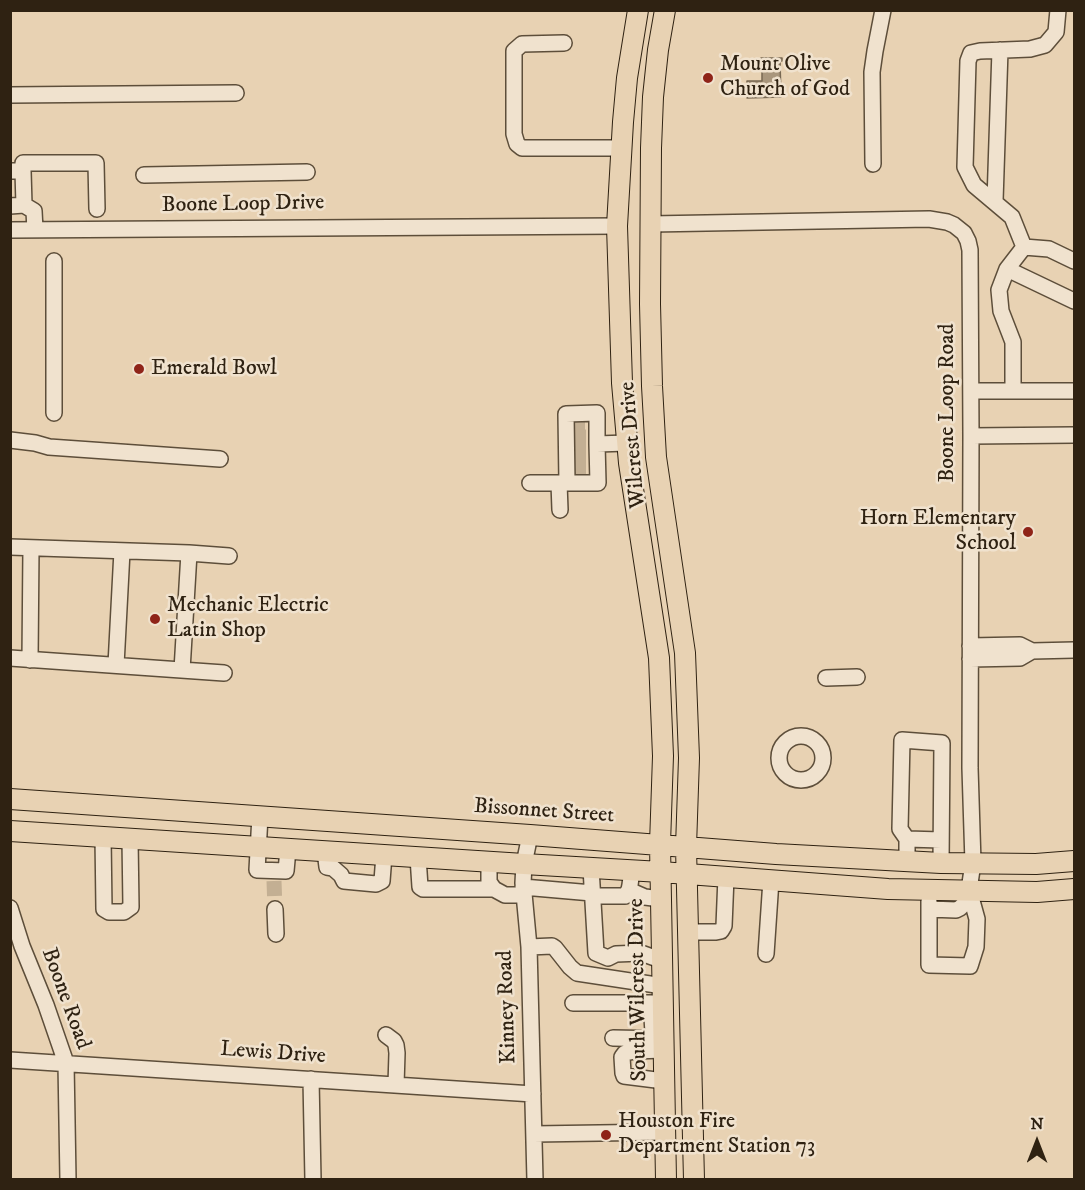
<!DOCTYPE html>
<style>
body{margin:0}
#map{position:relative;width:1085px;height:1190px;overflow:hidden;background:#e8d2b3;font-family:"IM FELL DW Pica",serif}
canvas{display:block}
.frame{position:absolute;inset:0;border:12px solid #2f2212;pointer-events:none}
.north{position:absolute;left:1007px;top:1112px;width:60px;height:60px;-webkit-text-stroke:4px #f0e2ce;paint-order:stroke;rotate:0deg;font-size:16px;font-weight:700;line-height:24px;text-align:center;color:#2f2212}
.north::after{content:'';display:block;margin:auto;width:21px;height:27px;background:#2f2212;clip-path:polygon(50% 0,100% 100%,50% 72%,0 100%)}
</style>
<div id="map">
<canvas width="1085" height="1190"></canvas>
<div class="frame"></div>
<div class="north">N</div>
</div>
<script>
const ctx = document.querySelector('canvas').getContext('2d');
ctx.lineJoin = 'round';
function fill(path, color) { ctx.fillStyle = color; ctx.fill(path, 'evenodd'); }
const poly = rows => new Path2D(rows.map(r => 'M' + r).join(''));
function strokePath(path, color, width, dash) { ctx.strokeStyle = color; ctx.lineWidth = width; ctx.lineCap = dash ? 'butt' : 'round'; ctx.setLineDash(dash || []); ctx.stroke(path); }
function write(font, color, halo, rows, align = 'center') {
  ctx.font = font + ' "IM FELL DW Pica",serif'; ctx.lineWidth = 5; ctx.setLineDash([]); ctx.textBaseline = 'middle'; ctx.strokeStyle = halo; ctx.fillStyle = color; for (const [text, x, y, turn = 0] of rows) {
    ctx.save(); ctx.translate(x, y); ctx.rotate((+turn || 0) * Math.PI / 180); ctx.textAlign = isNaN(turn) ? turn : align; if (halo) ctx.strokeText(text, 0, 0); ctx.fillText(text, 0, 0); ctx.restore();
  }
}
const water = poly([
 [761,58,782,58,782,61,780,61,781,97,747,98,747,81,762,81,762,62,761,61,761,58]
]);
fill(water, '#a9967c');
strokePath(water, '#786852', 1.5);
strokePath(poly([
 [573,426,585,426],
 [573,437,586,437],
 [574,452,586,452],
 [574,467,586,467],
 [274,881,275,909]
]), '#c3af93', 15, [15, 8]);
const minor = poly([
 [564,43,522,44,514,51,514,134,517,144,522,148,621,148],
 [10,95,236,93],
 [873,164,872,72,875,51,883,10],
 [10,171,23,171,24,205],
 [23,171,23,163,96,163,97,209],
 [144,175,307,172],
 [995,201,1000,50],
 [10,206,24,205,34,211,35,230],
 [651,224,929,219,947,222,954,225,964,233,968,241,970,250,971,436,970,768,973,863,969,890,964,904,960,908,956,910,929,909],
 [10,230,617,226],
 [1024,247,1049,249,1074,261],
 [54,261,54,413],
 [1007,269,1074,301],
 [971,391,1074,391],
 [1013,391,1013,342,1001,311,999,290,1007,269,1024,247,1012,217,974,185,965,167,968,61,971,53,980,51,1030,49,1045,45,1056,32,1058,10],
 [971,436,1074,435],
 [10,440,35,443,49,447,220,459],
 [530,483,559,483],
 [567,483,566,414,597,413,597,444],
 [560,510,559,483,598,483,597,444,627,443],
 [10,547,189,553],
 [970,646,1020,645,1032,651,1074,650],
 [10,658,224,673],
 [970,659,1020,658,1032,651],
 [30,660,31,548],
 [116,665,122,551],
 [182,670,189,553,229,556],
 [826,678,857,677],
 '779 758a22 22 0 1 1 44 0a22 22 0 1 1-44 0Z',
 [260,816,257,870,286,871,288,849],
 [530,835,524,864,523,883,529,947,535,1180],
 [103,837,104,909,109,912,124,912,131,907,130,839],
 [907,839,941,840],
 [325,851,327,867,333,868,341,875,344,881,376,884,382,881,384,855],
 [418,857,420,887,423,889,494,889],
 [907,861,907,839,900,829,902,740,942,743,941,863],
 [489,862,489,882,494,889,505,895,524,895],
 [591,868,596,953,608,958,616,954,641,953,655,958,662,958],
 [523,887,592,893,598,896,625,896,629,890,630,885,632,870],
 [629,890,645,897,661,899],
 [929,901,929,965,970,966,976,947,977,919,969,890],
 [10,908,22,946,46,1005,66,1063,68,1180],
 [275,909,276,934],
 [688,932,716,932,721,931,724,926,726,877],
 [529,947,552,946,555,948,570,967,577,973,663,986],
 [766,954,771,880],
 [573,1003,663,1003],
 [651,1003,654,1047],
 [386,1035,394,1041,396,1045,397,1053,396,1085],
 [613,1038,663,1039],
 [663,1050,635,1051,625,1053,622,1057,623,1073,624,1076,664,1081],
 [10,1060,533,1094],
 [311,1079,313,1180],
 [534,1134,665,1132]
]);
const major = poly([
 [638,10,627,78,623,122,617,226,622,383,629,463,659,658,663,756,660,844,666,1180],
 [665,10,658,50,653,97,651,148,650,304,652,386,656,457,685,653,689,758,686,847,694,1180],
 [10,799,530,835,776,854,941,863,1036,864,1074,861],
 [10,831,524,864,661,872,888,889,1037,892,1074,889]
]);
strokePath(minor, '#5d4e3a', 18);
strokePath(major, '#2f2212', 22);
strokePath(minor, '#f0e2ce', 15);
strokePath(major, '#e8d2b3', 20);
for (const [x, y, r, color] of [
 [708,78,6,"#8f2418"],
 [139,369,6,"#8f2418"],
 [1028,532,6,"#8f2418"],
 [155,619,6,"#8f2418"],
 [606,1135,6,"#8f2418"]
]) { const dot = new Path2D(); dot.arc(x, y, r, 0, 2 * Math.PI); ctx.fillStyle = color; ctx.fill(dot); strokePath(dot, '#f0e2ce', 2); }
write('22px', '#2f2212', '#f0e2ce', [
 ["Mount Olive",720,65],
 ["Church of God",720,90],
 ["Emerald Bowl",151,369],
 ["Horn Elementary",1016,519,"right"],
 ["School",1016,544,"right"],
 ["Mechanic Electric",167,606],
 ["Latin Shop",167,631],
 ["Houston Fire",618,1122],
 ["Department Station 73",618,1147]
], 'left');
write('22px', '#2f2212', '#f0e2ce', [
 ["Boone Loop Drive",243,205,-1],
 ["Boone Loop Road",948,403,-90],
 ["Wilcrest Drive",634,445,-95],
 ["Bissonnet Street",544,812,4],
 ["South Wilcrest Drive",639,990,-91],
 ["Boone Road",65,999,70],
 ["Kinney Road",508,1007,-92],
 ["Lewis Drive",273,1054,4]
]);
</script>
